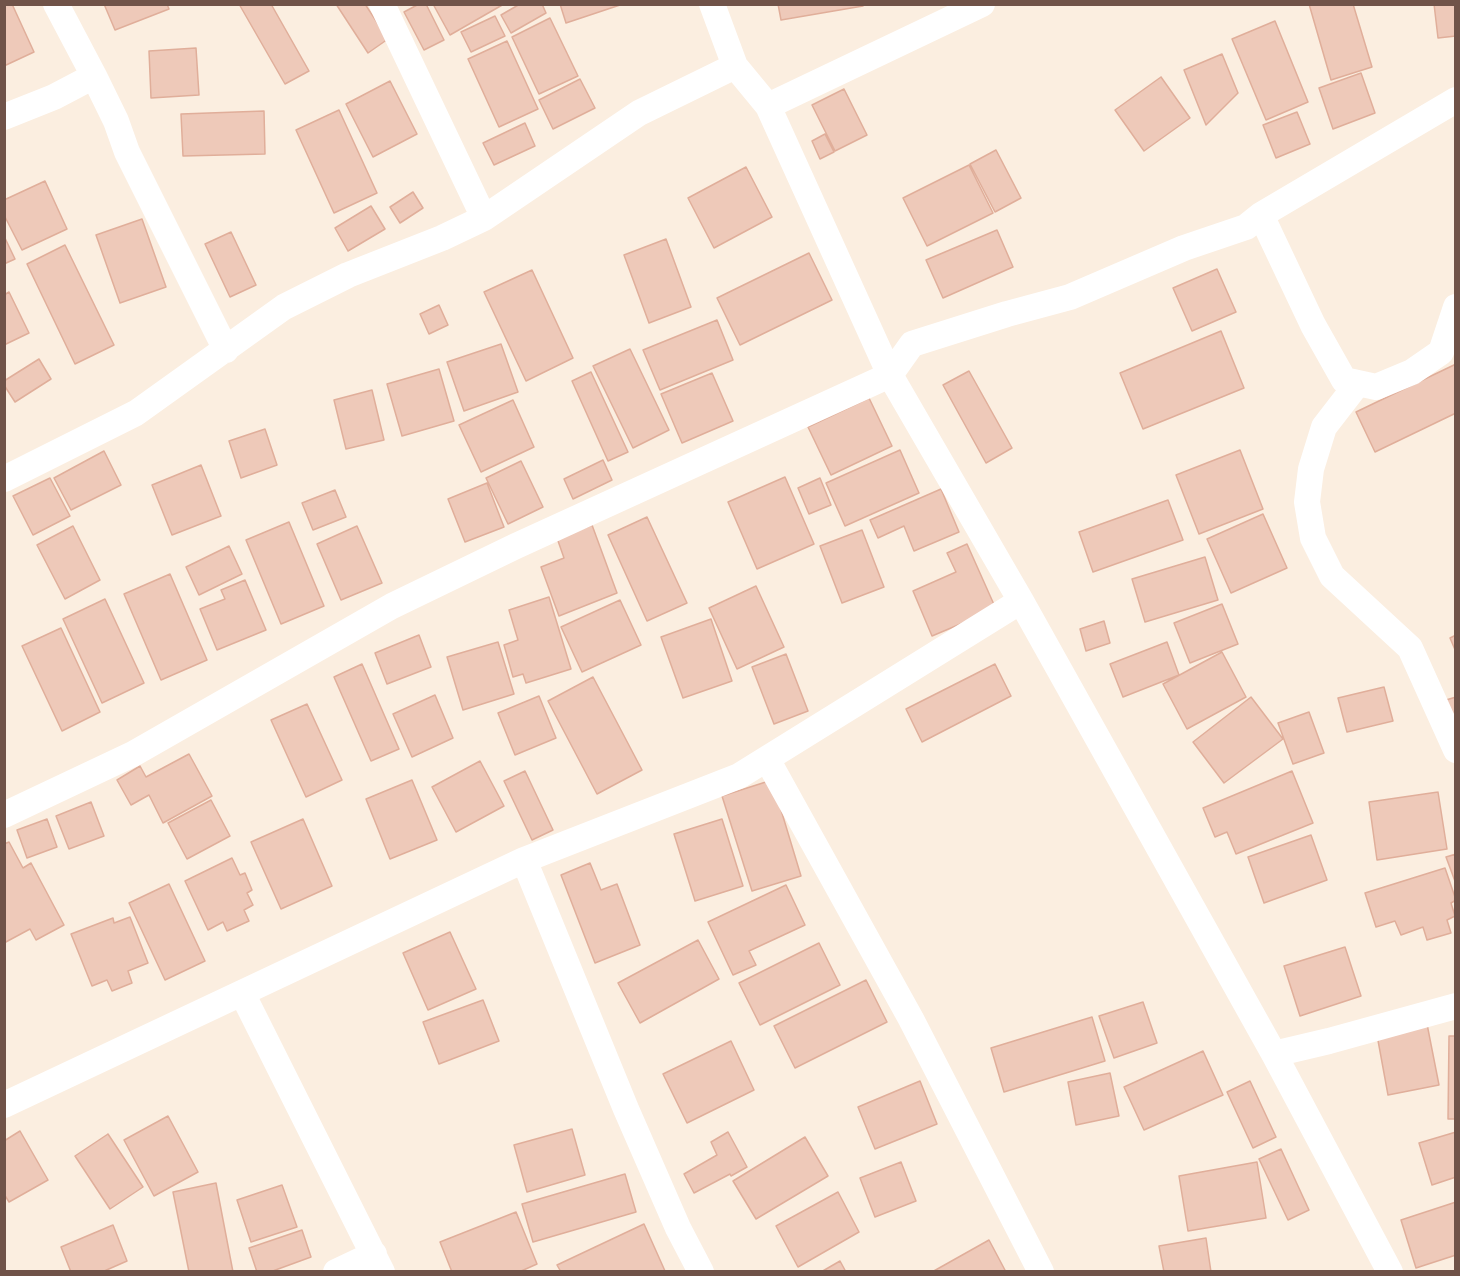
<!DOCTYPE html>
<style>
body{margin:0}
#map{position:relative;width:1460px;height:1276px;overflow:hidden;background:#fbeee0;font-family:"PT Sans",sans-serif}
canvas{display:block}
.frame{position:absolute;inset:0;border:6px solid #705349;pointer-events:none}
</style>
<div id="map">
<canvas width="1460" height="1276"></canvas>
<div class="frame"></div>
</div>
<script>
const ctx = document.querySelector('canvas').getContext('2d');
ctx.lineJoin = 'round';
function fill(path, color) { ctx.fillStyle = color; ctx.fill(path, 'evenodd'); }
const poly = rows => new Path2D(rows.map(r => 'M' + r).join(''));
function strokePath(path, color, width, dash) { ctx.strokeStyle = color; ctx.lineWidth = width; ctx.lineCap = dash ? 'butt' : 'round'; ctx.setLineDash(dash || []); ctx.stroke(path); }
const building = poly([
 [4,4,12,4,34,52,4,66,4,4],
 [104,4,167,4,169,9,115,30,104,4],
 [239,4,271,4,309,71,285,84,239,4],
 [336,4,365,4,388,39,368,53,336,4],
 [419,4,426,4,444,40,424,50,404,12,419,4],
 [433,4,504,4,450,35,433,4],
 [520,4,542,4,546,13,511,33,501,15,520,4],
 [560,4,623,4,566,23,560,4],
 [778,4,863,4,863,6,781,20,778,4],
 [1309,4,1353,4,1372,67,1331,80,1309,4],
 [1434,4,1456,4,1456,36,1438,38,1434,4],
 [495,16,505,36,471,52,461,32,495,16],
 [550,18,578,76,539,94,512,37,550,18],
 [1275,21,1308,102,1266,120,1232,39,1275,21],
 [507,41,538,109,499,127,468,59,507,41],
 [196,48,199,95,151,98,149,51,196,48],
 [1222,54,1238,93,1206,125,1184,70,1222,54],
 [1361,73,1375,113,1333,129,1319,88,1361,73],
 [1161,77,1190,118,1144,151,1115,110,1161,77],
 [580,79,595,108,553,129,539,100,580,79],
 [390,81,417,134,373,157,346,104,390,81],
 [844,89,867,135,835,151,812,105,844,89],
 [339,110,377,193,334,213,296,130,339,110],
 [264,111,265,154,183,156,181,114,264,111],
 [1297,112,1310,144,1276,158,1263,125,1297,112],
 [525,123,535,146,494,165,483,143,525,123],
 [825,134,834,152,820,159,812,141,825,134],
 [996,150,1021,198,995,212,970,164,996,150],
 [969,165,993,213,927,246,903,198,969,165],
 [746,167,772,217,714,248,688,198,746,167],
 [45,181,67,229,22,250,4,215,4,200,45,181],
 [413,192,423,208,400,223,390,207,413,192],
 [371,206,385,229,348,251,335,228,371,206],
 [142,219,166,287,120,303,96,235,142,219],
 [997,230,1013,267,943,298,926,260,997,230],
 [231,232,256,285,230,297,205,244,231,232],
 [4,236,15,259,4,264,4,236],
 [666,239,691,307,649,323,624,255,666,239],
 [65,245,114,345,75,364,27,264,65,245],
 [809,253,832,300,740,345,717,298,809,253],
 [1217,269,1236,312,1192,331,1173,288,1217,269],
 [532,270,573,358,526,381,484,292,532,270],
 [9,292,29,333,4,345,4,295,9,292],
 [439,305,448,325,429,334,420,314,439,305],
 [717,320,733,360,660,390,643,350,717,320],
 [1221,331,1244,388,1143,429,1120,373,1221,331],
 [501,344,518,392,464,411,447,362,501,344],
 [630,349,669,430,633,448,593,366,630,349],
 [39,359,51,379,15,402,4,385,4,381,39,359],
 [1456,364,1456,413,1375,452,1356,412,1456,364],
 [439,369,454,421,402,436,387,384,439,369],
 [969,371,1012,448,986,463,943,385,969,371],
 [591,372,628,452,608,461,572,381,591,372],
 [712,373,733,421,682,443,661,394,712,373],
 [372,390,384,440,346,449,334,400,372,390],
 [869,398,892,446,831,475,808,427,869,398],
 [513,400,534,447,481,472,459,425,513,400],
 [265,429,277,465,241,478,229,441,265,429],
 [900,450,919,493,845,526,826,483,900,450],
 [1240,450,1263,509,1199,534,1176,475,1240,450],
 [104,451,121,485,71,510,54,478,104,451],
 [603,460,612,480,573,499,564,479,603,460],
 [521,461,543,507,508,524,486,478,521,461],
 [201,465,221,516,172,535,152,485,201,465],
 [785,477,814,544,757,569,728,502,785,477],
 [50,478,70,516,33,535,13,496,50,478],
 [820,478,831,505,809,514,798,488,820,478],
 [487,483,504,527,465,542,448,499,487,483],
 [941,489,959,532,914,551,904,526,878,538,870,520,941,489],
 [335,490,346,517,313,530,302,503,335,490],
 [1168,500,1183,540,1093,572,1079,532,1168,500],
 [1263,514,1287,568,1231,593,1207,539,1263,514],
 [647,517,687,603,647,621,608,535,647,517],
 [289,522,324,606,281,624,246,540,289,522],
 [592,525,617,593,559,616,541,567,564,558,557,538,592,525],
 [73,526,100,580,65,599,37,545,73,526],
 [357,526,382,583,341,600,317,544,357,526],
 [862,530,884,587,842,603,820,546,862,530],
 [967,544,996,609,932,636,913,591,956,572,947,553,967,544],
 [229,546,242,574,199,595,186,567,229,546],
 [1205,557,1218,600,1145,622,1132,579,1205,557],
 [170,574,207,660,161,680,124,594,170,574],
 [245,580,266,630,217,650,200,609,225,599,221,590,245,580],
 [756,586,784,647,737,669,709,608,756,586],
 [549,597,571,669,526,683,523,674,513,677,504,645,518,640,509,610,549,597],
 [105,599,144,683,102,703,63,619,105,599],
 [620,600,641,645,582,672,561,627,620,600],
 [1222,604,1238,644,1190,663,1174,623,1222,604],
 [711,619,732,681,683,698,661,637,711,619],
 [1104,621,1110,643,1086,651,1080,629,1104,621],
 [61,628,100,712,62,731,22,646,61,628],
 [419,635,431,667,387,684,375,653,419,635],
 [1456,635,1456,652,1450,638,1456,635],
 [498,642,514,694,463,710,447,657,498,642],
 [1167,642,1179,675,1123,697,1110,664,1167,642],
 [1222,652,1246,697,1187,729,1163,684,1222,652],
 [786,654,808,711,774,724,752,667,786,654],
 [362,664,399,749,371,761,334,677,362,664],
 [995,664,1011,696,922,742,906,709,995,664],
 [593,677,642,770,597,794,548,701,593,677],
 [1384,687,1393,721,1347,732,1338,698,1384,687],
 [435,695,453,738,412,757,393,714,435,695],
 [539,696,556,738,515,755,498,713,539,696],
 [1251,697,1283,739,1224,783,1193,742,1251,697],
 [1456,697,1456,727,1446,700,1456,697],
 [307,704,342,780,306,797,271,720,307,704],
 [1309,712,1324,753,1293,764,1278,723,1309,712],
 [189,754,212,796,163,823,149,795,131,805,117,780,140,766,146,777,189,754],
 [480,761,504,806,456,832,432,787,480,761],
 [525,771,553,830,532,840,504,781,525,771],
 [1292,771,1313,823,1236,854,1227,832,1215,837,1203,808,1292,771],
 [412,780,437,840,390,859,366,799,412,780],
 [772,780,801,876,752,891,722,796,772,780],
 [1438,792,1447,849,1377,860,1369,802,1438,792],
 [211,800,230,836,187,859,168,823,211,800],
 [91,802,104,836,69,849,56,816,91,802],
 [47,819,57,847,27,858,17,830,47,819],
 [303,819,332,886,281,909,251,842,303,819],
 [722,819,743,886,695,901,674,834,722,819],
 [1311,835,1327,880,1264,903,1248,857,1311,835],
 [9,842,23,868,31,863,64,925,36,940,30,929,4,943,4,844,9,842],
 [1456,854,1456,884,1446,857,1456,854],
 [232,858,240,875,245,873,252,890,247,893,253,905,244,910,249,921,227,931,223,922,208,930,185,881,232,858],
 [590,863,601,890,617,884,640,945,595,963,561,875,590,863],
 [1445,868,1456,900,1451,903,1455,916,1447,920,1451,933,1427,940,1423,927,1401,935,1395,921,1376,927,1365,893,1445,868],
 [169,884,205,961,165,980,129,903,169,884],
 [786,885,805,925,749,951,756,965,733,975,708,922,786,885],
 [130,917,148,963,128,971,132,983,112,991,107,980,92,986,71,934,113,918,114,923,130,917],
 [450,932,476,989,428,1010,403,953,450,932],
 [698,940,719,979,640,1023,618,983,698,940],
 [819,943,840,985,760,1025,739,983,819,943],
 [1345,947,1361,996,1300,1016,1284,966,1345,947],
 [866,980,887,1022,795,1068,774,1026,866,980],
 [483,1000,499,1041,439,1064,423,1022,483,1000],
 [1143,1002,1157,1043,1114,1058,1099,1016,1143,1002],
 [1092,1017,1105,1061,1004,1092,991,1048,1092,1017],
 [1427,1024,1439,1085,1388,1095,1377,1035,1427,1024],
 [1449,1036,1456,1036,1456,1119,1448,1119,1449,1036],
 [731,1041,754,1090,687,1123,663,1074,731,1041],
 [1203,1051,1223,1095,1144,1130,1124,1087,1203,1051],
 [1110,1073,1119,1116,1076,1125,1068,1082,1110,1073],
 [920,1081,937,1124,875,1149,858,1107,920,1081],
 [1250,1081,1276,1137,1253,1148,1227,1092,1250,1081],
 [168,1116,198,1172,154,1196,124,1140,168,1116],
 [572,1129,585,1175,527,1192,514,1145,572,1129],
 [20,1131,48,1180,9,1202,4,1194,4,1141,20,1131],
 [728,1132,747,1167,731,1176,730,1174,694,1193,684,1174,717,1155,711,1142,728,1132],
 [1456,1132,1456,1177,1432,1185,1419,1143,1456,1132],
 [108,1134,143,1187,110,1209,75,1156,108,1134],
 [805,1137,828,1176,756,1219,733,1181,805,1137],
 [1281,1149,1309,1210,1288,1220,1259,1159,1281,1149],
 [901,1162,916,1201,875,1217,860,1178,901,1162],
 [1257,1162,1266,1218,1188,1231,1179,1176,1257,1162],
 [625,1174,636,1212,533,1242,522,1204,625,1174],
 [216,1183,233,1272,189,1272,173,1192,216,1183],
 [282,1185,297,1227,251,1242,237,1200,282,1185],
 [838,1192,859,1232,798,1267,776,1226,838,1192],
 [1456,1202,1456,1255,1416,1268,1401,1220,1456,1202],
 [516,1212,537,1264,519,1272,452,1272,440,1242,516,1212],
 [644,1224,665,1271,561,1272,557,1265,644,1224],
 [113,1225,127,1261,102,1272,71,1272,61,1247,113,1225],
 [302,1230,311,1257,270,1272,257,1272,249,1248,302,1230],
 [1206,1238,1211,1272,1164,1272,1159,1246,1206,1238],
 [989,1240,1006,1272,932,1272,989,1240],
 [840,1261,846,1272,821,1272,840,1261]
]);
fill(building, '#eec9b9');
strokePath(building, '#e0ae9a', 1.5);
strokePath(poly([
 [56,4,94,76,116,121,127,152,226,350],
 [382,4,484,218],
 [712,4,735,66,768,106,890,375,1021,601,1274,1054,1390,1272],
 [768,106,982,4],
 [4,117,54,97,94,76],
 [1261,215,1313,325,1344,380,1376,387,1412,372,1441,352,1456,307],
 [1358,383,1324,427,1311,469,1307,502,1313,538,1332,576,1410,648,1456,750],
 [4,479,136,413,284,307,348,275,442,238,484,218,639,113,735,66],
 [767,759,911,1019,1041,1272],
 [4,815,133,754,392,606,516,546,890,375,912,344,1007,314,1070,297,1184,248,1246,227,1261,215,1456,100],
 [524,860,626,1109,678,1228,701,1272],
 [242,993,382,1272],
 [1274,1054,1329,1041,1456,1006],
 [4,1105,524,860,739,776,1021,601],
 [336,1272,374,1254]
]), '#fff', 26);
</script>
